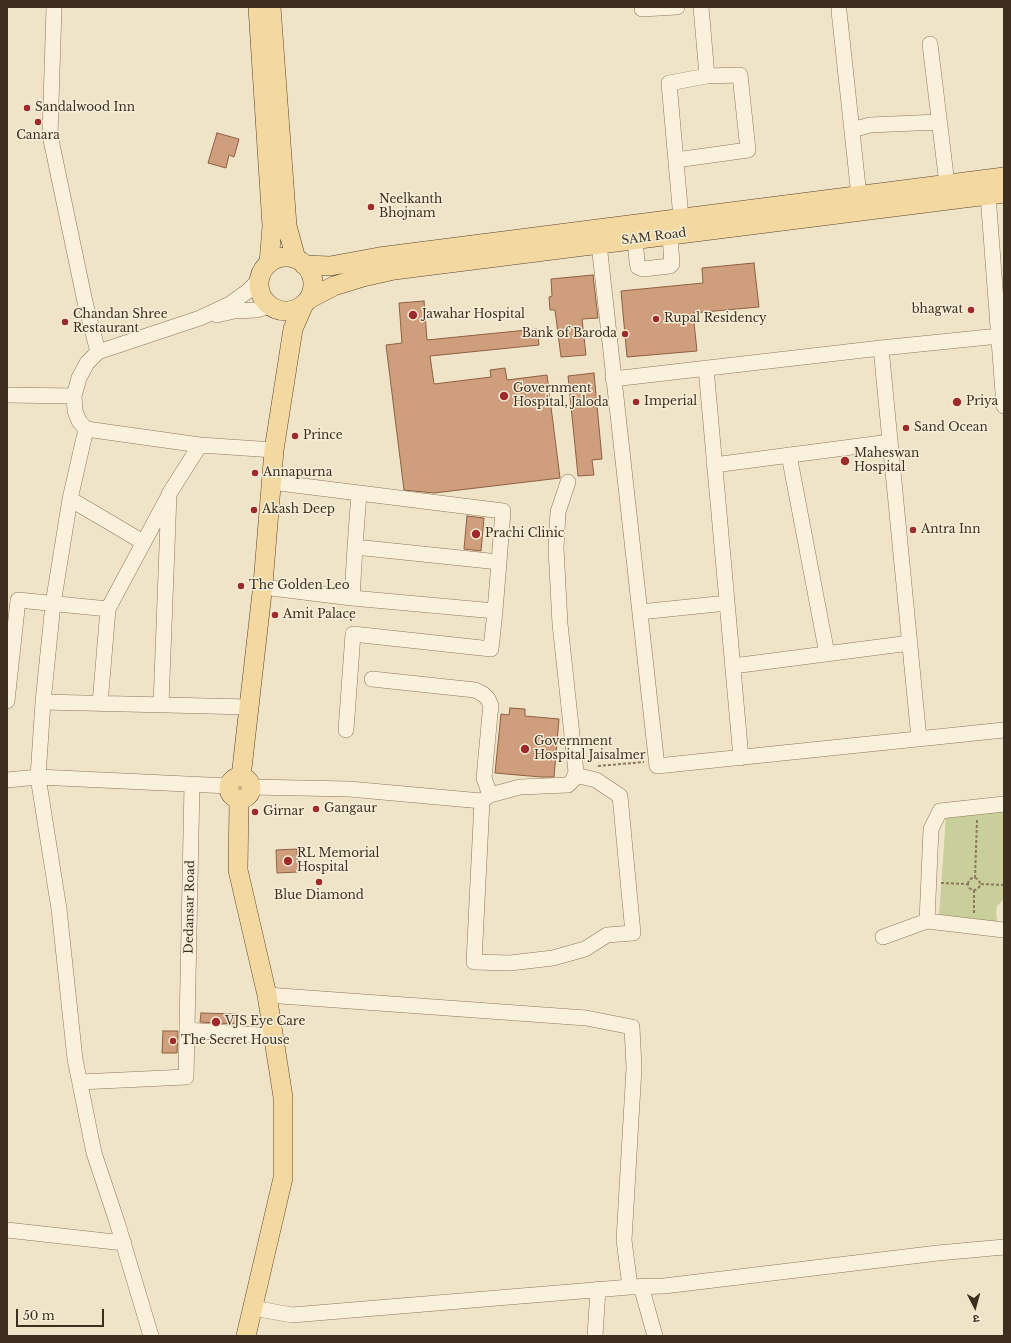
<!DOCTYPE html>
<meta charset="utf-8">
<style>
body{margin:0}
#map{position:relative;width:1011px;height:1343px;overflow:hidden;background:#f0e4c8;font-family:"Libre Baskerville","Noto Sans Devanagari",serif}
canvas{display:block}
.frame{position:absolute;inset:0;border:8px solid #3d2e20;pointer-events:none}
.north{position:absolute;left:955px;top:1287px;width:40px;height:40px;-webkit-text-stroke:3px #f7eed8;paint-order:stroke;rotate:174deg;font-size:11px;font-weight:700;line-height:16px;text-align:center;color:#3d2e20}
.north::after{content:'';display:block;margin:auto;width:14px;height:18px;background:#3d2e20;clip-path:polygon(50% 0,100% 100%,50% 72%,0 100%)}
.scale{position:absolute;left:16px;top:1309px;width:88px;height:18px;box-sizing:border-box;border:2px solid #3d2e20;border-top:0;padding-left:5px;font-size:12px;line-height:14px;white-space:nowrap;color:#3d2e20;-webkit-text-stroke:3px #f7eed8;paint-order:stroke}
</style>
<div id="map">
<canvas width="1011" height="1343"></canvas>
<div class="frame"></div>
<div class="north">उ</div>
<div class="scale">50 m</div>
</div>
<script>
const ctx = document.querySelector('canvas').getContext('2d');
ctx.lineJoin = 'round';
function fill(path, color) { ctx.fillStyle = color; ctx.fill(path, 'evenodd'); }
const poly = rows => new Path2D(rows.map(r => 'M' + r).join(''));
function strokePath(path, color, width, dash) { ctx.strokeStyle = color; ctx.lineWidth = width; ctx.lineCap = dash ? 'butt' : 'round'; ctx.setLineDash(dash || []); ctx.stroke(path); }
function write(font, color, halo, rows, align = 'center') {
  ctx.font = font + ' "Libre Baskerville",serif'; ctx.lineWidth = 3; ctx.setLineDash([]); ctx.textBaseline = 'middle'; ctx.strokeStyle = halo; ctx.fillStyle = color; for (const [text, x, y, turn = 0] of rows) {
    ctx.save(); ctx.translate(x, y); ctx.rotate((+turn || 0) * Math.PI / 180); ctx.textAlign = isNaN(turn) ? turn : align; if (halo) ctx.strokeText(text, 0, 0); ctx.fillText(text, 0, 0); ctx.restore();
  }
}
fill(poly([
 [1004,812,1004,899,997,906,996,913,998,925,939,917,946,816]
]), '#c9cf9b');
const building = poly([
 [217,133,239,139,234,157,229,155,226,168,208,163,217,133],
 [754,263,759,307,693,313,697,351,627,357,621,291,703,283,702,268,754,263],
 [593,275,598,318,582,319,586,355,561,357,555,310,550,310,549,297,552,296,551,279,593,275],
 [424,301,427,340,537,329,539,345,430,356,434,384,491,377,490,370,505,368,507,380,547,375,560,478,434,493,404,490,386,345,402,343,399,303,424,301],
 [594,373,602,459,592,460,594,475,578,476,568,376,594,373],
 [467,516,484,518,481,551,464,549,467,516],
 [510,708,525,709,525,716,559,719,554,777,541,777,495,773,501,714,509,715,510,708],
 [297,849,298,872,277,873,276,850,297,849],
 [201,1013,237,1014,237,1024,200,1022,201,1013],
 [163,1031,178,1031,177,1053,162,1053,163,1031]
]);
fill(building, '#cf9f7d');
strokePath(building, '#8d5f41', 1);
const minor = poly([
 [54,7,50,135,85,302,98,352],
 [642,9,677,7],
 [839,11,859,196],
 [930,44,947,184],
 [852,130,870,125,939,122],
 [676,160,748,150,740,75,707,76],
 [988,195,1004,406],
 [681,218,669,83,707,76,701,7],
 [635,239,637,262,638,267,643,269,670,266,672,264,670,235],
 [599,244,657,766,1004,730],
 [258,281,248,291,230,304,200,318,98,352,87,363,79,378,74,396,75,411,79,421,86,429,200,445,274,450],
 [217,315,234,311,256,310,269,306],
 [881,348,919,739],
 [706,368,741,758],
 [613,379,881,348,999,336],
 [7,395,74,396],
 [86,429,70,499,53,604,43,702,38,777,59,909,75,1059,94,1153,117,1222,151,1336],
 [789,455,827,654],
 [714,465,890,442],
 [271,482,503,511,499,562,355,547,359,493],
 [70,499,143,542],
 [355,547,352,598,495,611,499,562],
 [263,587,352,598],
 [640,612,727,603],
 [733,666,910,643],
 [372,679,475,690,483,694,488,699,491,706,490,714,484,778,490,795],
 [7,701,18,600,108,609],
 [43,702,249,707],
 [100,704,108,609,168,497],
 [161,705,169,494,200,445],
 [346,730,353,634,491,649,495,611],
 [7,780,38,777,229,786],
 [251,787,349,789,482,801,474,962,510,963,553,958,585,949,607,935,633,933,620,796,596,780,575,775],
 [482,801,490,795,520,787,568,785,573,780,576,772,560,624,556,548,558,512,568,482],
 [927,921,931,829,940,811,1004,804],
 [883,937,927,921,1004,930],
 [267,995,586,1018,632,1027,634,1068,624,1240,630,1287,664,1286,938,1253,1004,1247],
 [187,1030,274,1036],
 [80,1082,186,1077,192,784],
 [7,1230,124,1243],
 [641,1286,655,1336],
 [253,1308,292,1315,630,1287],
 [595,1336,598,1289]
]);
const major = poly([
 [258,7,272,226,269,263],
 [271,7,287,226,296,259],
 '259 284a27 27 0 1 1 54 0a27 27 0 1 1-54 0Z',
 [304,265,330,266,379,257,1004,177],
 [309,299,334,286,363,277,394,270,1004,193],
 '229 788a11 11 0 1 1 22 0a11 11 0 1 1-22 0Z',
 [241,777,263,584,274,450,293,329,303,306],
 [239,800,238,870,267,995,283,1097,283,1178,246,1336]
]);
strokePath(minor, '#8d765c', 16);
strokePath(major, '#5b4430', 20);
strokePath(poly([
 [351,621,351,612],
 [598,766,644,762],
 '968 884a6 6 0 1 1 12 0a6 6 0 1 1-12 0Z',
 [975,878,977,820],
 [941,883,968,884],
 [981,884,1004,885],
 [974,913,974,890]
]), '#8d765c', 2, [3, 2]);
strokePath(minor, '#faf1dc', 15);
strokePath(major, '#f3d9a0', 19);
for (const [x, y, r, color] of [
 [27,108,4,"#9e2a2b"],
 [38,122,4,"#9e2a2b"],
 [371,207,4,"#9e2a2b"],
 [971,310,4,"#9e2a2b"],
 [413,315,5,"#9e2a2b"],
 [656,319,4,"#9e2a2b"],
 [65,322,4,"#9e2a2b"],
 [625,334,4,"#9e2a2b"],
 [504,396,5,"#9e2a2b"],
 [636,402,4,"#9e2a2b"],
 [957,402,5,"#9e2a2b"],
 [906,428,4,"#9e2a2b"],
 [295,436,4,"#9e2a2b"],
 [845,461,5,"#9e2a2b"],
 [255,473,4,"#9e2a2b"],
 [254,510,4,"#9e2a2b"],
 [913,530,4,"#9e2a2b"],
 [476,534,5,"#9e2a2b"],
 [241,586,4,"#9e2a2b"],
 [275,615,4,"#9e2a2b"],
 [525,749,5,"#9e2a2b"],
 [316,809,4,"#9e2a2b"],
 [255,812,4,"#9e2a2b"],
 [288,861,5,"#9e2a2b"],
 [319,882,4,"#9e2a2b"],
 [216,1022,5,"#9e2a2b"],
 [173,1041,4,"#9e2a2b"]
]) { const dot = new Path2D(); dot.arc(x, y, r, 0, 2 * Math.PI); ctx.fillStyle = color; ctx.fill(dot); strokePath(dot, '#f7eed8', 1.5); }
write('12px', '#3d2e20', '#f7eed8', [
 ["Sandalwood Inn",35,108],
 ["Canara",38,136,"center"],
 ["Neelkanth",379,200],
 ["Bhojnam",379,214],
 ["bhagwat",963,310,"right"],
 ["Chandan Shree",73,315],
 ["Restaurant",73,329],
 ["Jawahar Hospital",422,315],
 ["Rupal Residency",664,319],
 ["Bank of Baroda",617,334,"right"],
 ["Government",513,389],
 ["Hospital, Jaloda",513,403],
 ["Imperial",644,402],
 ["Priya",966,402],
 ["Sand Ocean",914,428],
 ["Prince",303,436],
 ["Maheswan",854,454],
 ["Hospital",854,468],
 ["Annapurna",263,473],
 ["Akash Deep",262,510],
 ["Antra Inn",921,530],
 ["Prachi Clinic",485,534],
 ["The Golden Leo",249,586],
 ["Amit Palace",283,615],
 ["Government",534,742],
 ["Hospital Jaisalmer",534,756],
 ["Gangaur",324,809],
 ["Girnar",263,812],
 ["RL Memorial",297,854],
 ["Hospital",297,868],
 ["Blue Diamond",319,896,"center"],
 ["VJS Eye Care",225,1022],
 ["The Secret House",181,1041]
], 'left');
write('12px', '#3d2e20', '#f7eed8', [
 ["SAM Road",654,237,-7],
 ["Dedansar Road",190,907,-89]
]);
</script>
